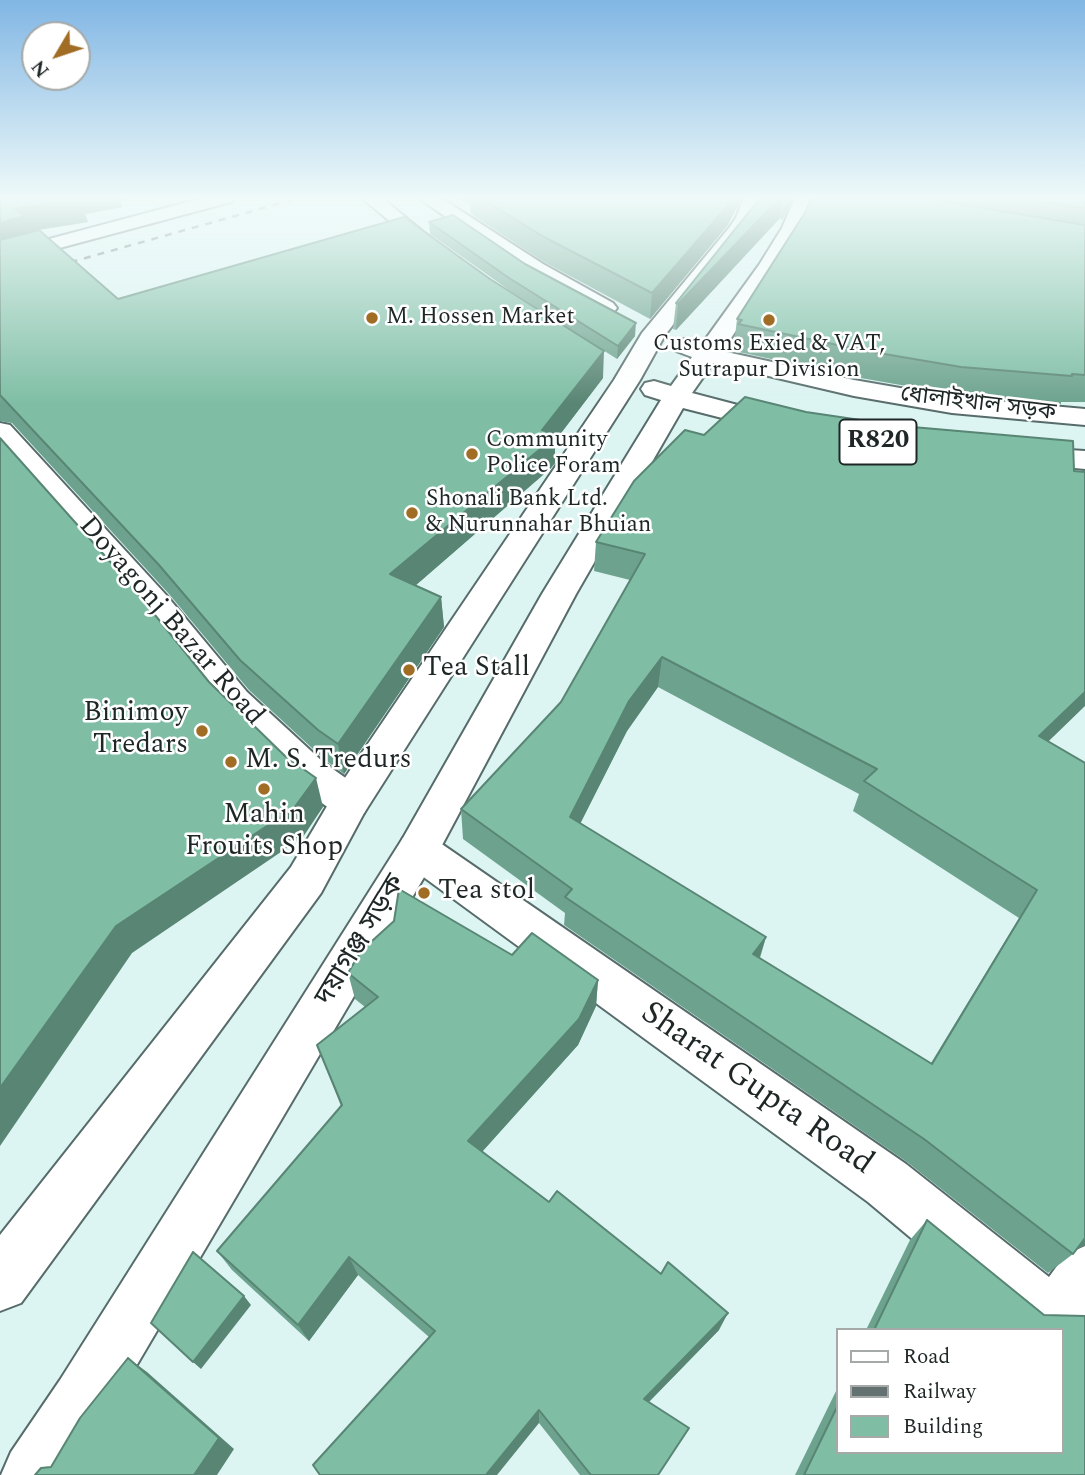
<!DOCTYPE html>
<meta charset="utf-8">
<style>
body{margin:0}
#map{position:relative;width:1085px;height:1475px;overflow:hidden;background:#dcf4f2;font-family:Spectral,serif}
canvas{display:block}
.legend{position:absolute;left:836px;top:1328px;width:228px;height:126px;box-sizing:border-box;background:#fff;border:2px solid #a5a9a8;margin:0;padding:9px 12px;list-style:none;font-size:21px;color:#1e2726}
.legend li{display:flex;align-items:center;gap:14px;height:35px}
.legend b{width:35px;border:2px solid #a5a9a8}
.north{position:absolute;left:21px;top:21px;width:70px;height:70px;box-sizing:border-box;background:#fff;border:2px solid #a5a9a8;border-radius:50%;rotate:231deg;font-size:19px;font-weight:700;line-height:28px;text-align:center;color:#1e2726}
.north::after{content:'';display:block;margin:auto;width:24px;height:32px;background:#a16d25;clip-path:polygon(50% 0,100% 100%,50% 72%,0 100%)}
</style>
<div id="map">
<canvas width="1085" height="1475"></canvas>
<ul class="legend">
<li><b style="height:9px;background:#fff"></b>Road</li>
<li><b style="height:9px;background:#637270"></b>Railway</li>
<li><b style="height:19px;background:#7fbea5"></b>Building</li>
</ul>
<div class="north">N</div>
</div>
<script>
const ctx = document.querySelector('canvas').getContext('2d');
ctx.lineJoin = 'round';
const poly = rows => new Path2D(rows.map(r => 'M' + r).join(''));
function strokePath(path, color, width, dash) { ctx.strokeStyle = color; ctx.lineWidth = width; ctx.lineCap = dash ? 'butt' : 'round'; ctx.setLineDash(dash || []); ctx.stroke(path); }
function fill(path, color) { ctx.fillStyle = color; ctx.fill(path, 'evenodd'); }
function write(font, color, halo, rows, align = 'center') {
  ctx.font = font + ' Spectral,"Noto Sans Bengali",serif'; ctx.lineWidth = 5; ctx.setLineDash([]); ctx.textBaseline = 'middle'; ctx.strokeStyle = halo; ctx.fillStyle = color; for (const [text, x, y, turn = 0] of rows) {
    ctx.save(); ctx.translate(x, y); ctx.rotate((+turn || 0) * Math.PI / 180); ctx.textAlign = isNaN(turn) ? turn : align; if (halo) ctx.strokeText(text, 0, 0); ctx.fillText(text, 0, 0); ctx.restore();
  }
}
const minor = poly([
 [203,198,234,198,231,202,0,264,0,252,203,198],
 [0,423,10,425,167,596,247,692,323,762,364,791,370,802,364,813,350,818,336,813,295,784,221,710,143,612,0,448,0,423],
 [418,833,433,838,906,1164,1049,1277,1065,1255,1085,1246,1085,1374,1062,1364,1062,1330,1021,1330,868,1202,403,862,397,850,403,838,418,833]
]);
const primary = poly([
 [362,198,382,198,448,252,445,256,431,256,362,198],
 [419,198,441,198,543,264,613,303,617,308,613,313,605,315,597,313,527,274,419,198],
 [744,198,763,198,756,218,665,335,640,380,364,813,321,893,21,1303,0,1311,0,1235,291,867,336,791,614,380,642,333,729,228,736,218,744,198],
 [795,198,814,198,802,228,780,267,722,351,854,380,952,397,1085,409,1085,425,952,413,854,396,713,363,692,393,791,419,795,425,791,431,781,433,683,408,576,594,433,862,72,1475,1,1475,11,1452,60,1380,403,838,542,594,661,400,645,395,641,389,645,383,654,381,671,386,692,357,676,351,673,346,676,341,685,339,702,344,759,265,782,228,795,198],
 [1021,447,1085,451,1085,469,1011,462,1007,456,1011,450,1021,447]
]);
strokePath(minor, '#576c6a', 4);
strokePath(primary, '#576c6a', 4);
fill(minor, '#fff');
fill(primary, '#fff');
strokePath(poly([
 [57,266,299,198]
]), '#637270', 2.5, [7, 7]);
fill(poly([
 [0,198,126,200,120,201,122,207,85,214,88,222,39,230,118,299,603,378,555,441,555,463,551,468,415,586,441,597,444,627,344,774,325,760,249,690,169,594,12,423,0,421],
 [457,198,742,198,727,226,650,319,544,262,471,214,470,205],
 [760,198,794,198,782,220,780,218,676,330,673,329,676,303],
 [811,198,1085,198,1085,402,1061,402,1061,404,952,394,855,377,734,351,735,346,734,345,737,319,806,211],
 [429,222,525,264,635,336,617,359,509,290,430,234],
 [806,412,1074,471,1048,742,1085,763,1085,1245,1078,1248,1073,1254,1048,1273,907,1162,564,925,565,913,463,839,461,809,561,702,630,580,594,571,596,542,704,435],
 [658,687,859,794,853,811,1019,918,931,1063,760,958,766,937,580,823,627,731],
 [512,955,598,980,596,1006,578,1045,482,1152,719,1330,649,1402,659,1475,580,1475,539,1423,429,1337,358,1275,309,1341,232,1270,217,1251,341,1106,317,1045,365,1007,355,999,348,973],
 [927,1220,1044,1315,1085,1316,1085,1475,795,1475,838,1387,838,1452,1062,1452,1062,1330,866,1330,910,1240]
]), '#6da38e');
fill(poly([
 [79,198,126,198,126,200,120,201,122,207,85,214,88,222,30,231,0,249,0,223,15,209],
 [733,198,742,198,727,226,650,319,652,293],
 [780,198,783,198,780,218,676,330,678,304],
 [786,198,794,198,782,220],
 [636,323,635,336,617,359,618,346],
 [604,351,603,378,555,441,555,463,551,468,394,604,390,574,542,430],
 [441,597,444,627,344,774,338,744],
 [662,657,658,687,627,731,569,846,570,817,629,701],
 [1085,692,1085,706,1023,766,1039,736],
 [316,778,323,807,303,837,132,953,0,1146,0,1088,116,926],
 [766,937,757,965,753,954],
 [598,980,596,1006,578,1045,471,1164,468,1141],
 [1085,1236,1085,1245,1069,1251],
 [349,1257,358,1275,309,1341,298,1325],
 [244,1296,251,1305,201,1369,193,1362],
 [728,1313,719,1330,639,1412,644,1399],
 [128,1358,147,1372,234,1449,217,1475,194,1475],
 [539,1410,539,1423,497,1475,486,1475]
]), '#598574');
const building = poly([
 [0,198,80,198,15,209,24,216,0,223,0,198],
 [481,198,733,198,730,203,652,293,544,237,481,198],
 [760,198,780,198,678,304,676,303,760,198],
 [811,198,923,198,1085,225,1085,375,1072,374,1072,376,961,367,861,350,738,324,742,320,737,319,806,211,811,198],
 [1017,198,1085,198,1085,208,1017,198],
 [453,215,525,264,636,323,618,346,509,278,429,222,453,215],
 [404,217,490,279,604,351,542,430,555,434,551,440,390,574,441,597,338,744,318,730,240,660,159,565,0,395,0,240,39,230,118,299,404,217],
 [745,397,806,412,901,426,1073,441,1074,471,1085,472,1085,692,1039,736,1085,763,1085,1238,1073,1254,924,1139,565,897,572,889,461,809,561,702,645,554,596,542,634,481,685,430,704,435,745,397],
 [662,657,877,769,864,781,1037,890,932,1064,753,954,766,937,570,817,629,701,662,657],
 [0,438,130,584,209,682,285,756,316,778,294,808,116,926,0,1088,0,438],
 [399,889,512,955,532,933,598,980,579,1019,468,1141,549,1202,557,1191,661,1274,668,1262,728,1313,644,1399,689,1428,658,1475,591,1475,539,1410,486,1475,320,1475,313,1465,435,1331,349,1257,298,1325,217,1251,342,1105,317,1045,378,997,348,973,361,951,394,921,399,889],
 [927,1220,1044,1315,1085,1316,1085,1475,804,1475,838,1405,838,1452,1062,1452,1062,1330,874,1330,927,1220],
 [193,1252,244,1296,193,1362,151,1323,193,1252],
 [128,1358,219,1438,194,1475,35,1475,41,1468,51,1467,80,1418,128,1358]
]);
fill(building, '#7fbea5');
strokePath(building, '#598574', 2);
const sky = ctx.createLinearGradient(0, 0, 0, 404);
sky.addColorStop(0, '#81b6e4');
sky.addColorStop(0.49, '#effaf9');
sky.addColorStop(1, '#effaf900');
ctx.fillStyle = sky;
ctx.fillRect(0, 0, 1085, 404);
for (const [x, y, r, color] of [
 [372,318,7,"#a16d25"],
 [769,320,7,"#a16d25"],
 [472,454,7,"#a16d25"],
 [412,513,7,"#a16d25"],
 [409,670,7,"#a16d25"],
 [202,731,7,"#a16d25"],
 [231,762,7,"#a16d25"],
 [264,789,7,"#a16d25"],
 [424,893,7,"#a16d25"]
]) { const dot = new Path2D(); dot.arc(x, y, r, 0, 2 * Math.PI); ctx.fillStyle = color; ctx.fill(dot); strokePath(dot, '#fff', 2.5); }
write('23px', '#1e2726', '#fff', [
 ["M. Hossen Market",386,318],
 ["Customs Exied & VAT,",769,345,"center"],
 ["Sutrapur Division",769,371,"center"],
 ["Community",486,441],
 ["Police Foram",486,467],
 ["Shonali Bank Ltd.",426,500],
 ["& Nurunnahar Bhuian",426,526]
], 'left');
write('23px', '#1e2726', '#fff', [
 ["ধোলাইখাল সড়ক",978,405,7]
]);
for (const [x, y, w] of [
 [878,442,77]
]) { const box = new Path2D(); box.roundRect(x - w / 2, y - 22.5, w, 45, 5); ctx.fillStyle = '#fff'; ctx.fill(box); strokePath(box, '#1e2726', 2); }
write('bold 26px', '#1e2726', null, [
 ["R820",878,442]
]);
write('28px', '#1e2726', '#fff', [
 ["Doyagonj Bazar Road",170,622,49],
 ["দয়াগঞ্জ সড়ক",362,941,-59]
]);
write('28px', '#1e2726', '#fff', [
 ["Tea Stall",423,670],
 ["Binimoy",188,715,"right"],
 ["Tredars",188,747,"right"],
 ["M. S. Tredurs",245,762],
 ["Mahin",264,817,"center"],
 ["Frouits Shop",264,849,"center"],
 ["Tea stol",438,893]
], 'left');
write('33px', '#1e2726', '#fff', [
 ["Sharat Gupta Road",756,1090,35]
]);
</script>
